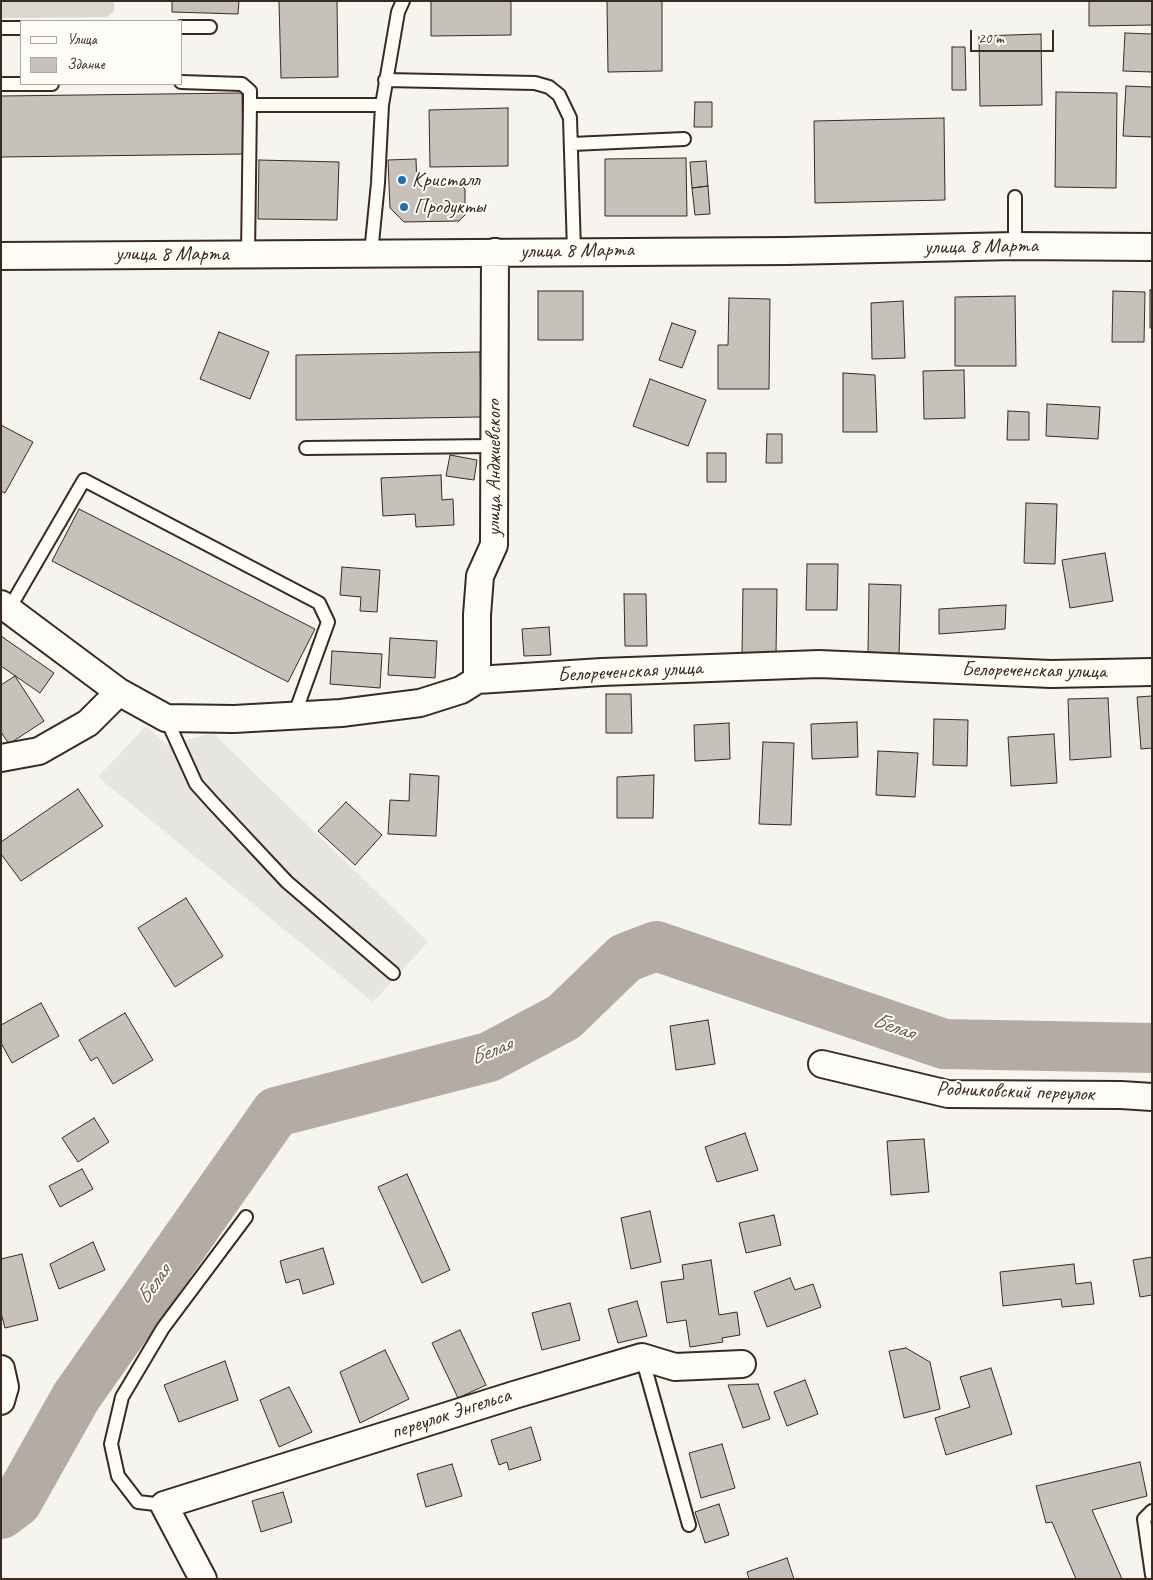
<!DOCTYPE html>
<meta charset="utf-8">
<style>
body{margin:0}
#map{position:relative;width:1153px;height:1580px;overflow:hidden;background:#f5f4ee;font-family:Caveat,sans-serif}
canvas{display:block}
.frame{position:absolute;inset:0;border:2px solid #3b2a1e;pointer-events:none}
.legend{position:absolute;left:20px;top:20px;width:162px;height:65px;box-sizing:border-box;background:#fdfcf7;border:1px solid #afa8a0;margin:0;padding:6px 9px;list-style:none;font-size:15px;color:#3b2a1e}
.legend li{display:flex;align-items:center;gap:10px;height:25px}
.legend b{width:25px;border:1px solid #afa8a0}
.scale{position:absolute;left:970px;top:30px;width:84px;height:22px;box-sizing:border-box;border:2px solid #3b2a1e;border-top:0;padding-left:6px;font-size:15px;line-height:18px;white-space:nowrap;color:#3b2a1e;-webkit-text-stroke:4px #fdfcf7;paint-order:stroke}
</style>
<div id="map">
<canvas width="1153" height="1580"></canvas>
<div class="frame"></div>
<ul class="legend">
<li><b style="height:6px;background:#fdfcf7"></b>Улица</li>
<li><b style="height:14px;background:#c7c1bb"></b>Здание</li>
</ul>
<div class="scale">20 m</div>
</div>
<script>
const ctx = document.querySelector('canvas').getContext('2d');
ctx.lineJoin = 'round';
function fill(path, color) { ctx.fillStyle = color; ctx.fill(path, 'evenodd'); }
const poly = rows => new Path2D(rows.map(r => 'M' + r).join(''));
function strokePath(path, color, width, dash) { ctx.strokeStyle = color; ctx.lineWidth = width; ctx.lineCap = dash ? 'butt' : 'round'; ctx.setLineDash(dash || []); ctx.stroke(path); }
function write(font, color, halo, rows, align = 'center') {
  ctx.font = font + ' Caveat,sans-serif'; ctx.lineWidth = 4; ctx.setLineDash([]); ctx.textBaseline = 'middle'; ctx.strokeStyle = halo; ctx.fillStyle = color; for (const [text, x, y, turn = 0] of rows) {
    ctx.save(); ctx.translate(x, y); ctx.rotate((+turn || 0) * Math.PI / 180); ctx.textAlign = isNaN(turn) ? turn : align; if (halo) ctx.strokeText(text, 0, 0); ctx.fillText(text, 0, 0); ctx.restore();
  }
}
fill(poly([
 [146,726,167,745,213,733,428,942,373,1002,98,777]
]), '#e7e5df');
fill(poly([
 [1,1,114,1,114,11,106,17,1,18]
]), '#dad6d0');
strokePath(poly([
 [1,1514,17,1502,76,1397,276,1112,489,1057,564,1017,625,958,656,946,944,1044,1152,1048]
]), '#b4aca4', 50);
const building = poly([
 [172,1,239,1,238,14,172,12,172,1],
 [279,1,337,1,338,77,281,78,279,1],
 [431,1,511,1,511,35,431,36,431,1],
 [607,1,662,1,662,71,608,72,607,1],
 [1089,1,1152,1,1152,25,1089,26,1089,1],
 [1125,33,1152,34,1152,72,1123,71,1125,33],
 [1041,34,1042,105,980,106,979,36,1041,34],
 [952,47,965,47,966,90,952,90,952,47],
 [1126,86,1152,87,1152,137,1123,136,1126,86],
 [1056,92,1117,93,1116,188,1055,187,1056,92],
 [242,93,243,154,1,157,1,96,242,93],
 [695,102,712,102,712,127,694,127,695,102],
 [508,108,508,166,430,167,429,110,508,108],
 [944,118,945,200,815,203,814,121,944,118],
 [686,158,687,216,605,216,605,159,686,158],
 [416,159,417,186,459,183,465,189,465,215,459,221,404,222,390,208,388,160,416,159],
 [259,160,339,162,337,220,258,219,259,160],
 [706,161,708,186,692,188,690,162,706,161],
 [708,186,710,214,695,215,692,188,708,186],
 [1150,290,1152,290,1152,328,1150,328,1150,290],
 [538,291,583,291,583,340,538,340,538,291],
 [1113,291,1145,292,1144,342,1112,342,1113,291],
 [1015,296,1016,366,955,366,955,297,1015,296],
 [729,298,770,299,769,389,718,389,718,345,728,345,729,298],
 [903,301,905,358,872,359,871,303,903,301],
 [672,323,696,331,682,368,659,360,672,323],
 [219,332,269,352,250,399,200,379,219,332],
 [480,352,481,417,296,420,296,355,480,352],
 [964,370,965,418,924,419,923,371,964,370],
 [843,373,875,375,877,432,843,432,843,373],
 [650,379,706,400,688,446,633,426,650,379],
 [1047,404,1100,407,1098,439,1046,436,1047,404],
 [1008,411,1029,412,1029,440,1007,440,1008,411],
 [1,425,33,442,5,493,1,491,1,425],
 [767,434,782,434,782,463,766,463,767,434],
 [707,453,726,453,726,482,707,482,707,453],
 [450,455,477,460,474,480,446,476,450,455],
 [441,475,442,500,453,499,454,525,416,527,415,514,383,516,381,478,441,475],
 [1026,503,1057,504,1055,564,1024,563,1026,503],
 [79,509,315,629,288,682,52,561,79,509],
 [1105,553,1113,601,1070,608,1062,560,1105,553],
 [807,564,838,564,837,610,806,610,807,564],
 [342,567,380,570,377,612,360,611,361,597,340,595,342,567],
 [869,584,901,585,899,654,868,653,869,584],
 [743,589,777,589,776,654,742,654,743,589],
 [624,594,646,594,647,646,625,646,624,594],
 [1006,605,1005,629,939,634,939,609,1006,605],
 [549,627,551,655,524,656,522,629,549,627],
 [1,636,54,673,40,693,1,666,1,636],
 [390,638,437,641,435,678,388,675,390,638],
 [332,651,382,654,380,688,330,684,332,651],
 [15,676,44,721,9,744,1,732,1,685,15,676],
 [606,694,631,694,632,733,606,733,606,694],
 [1152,696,1152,748,1141,749,1137,697,1152,696],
 [1108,698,1111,757,1070,760,1068,699,1108,698],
 [934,719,968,720,967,766,933,765,934,719],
 [857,722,858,757,812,759,811,724,857,722],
 [729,723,730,759,695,761,694,725,729,723],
 [1054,734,1057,783,1011,786,1008,737,1054,734],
 [763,742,794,743,791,825,759,824,763,742],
 [878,751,918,753,915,797,876,795,878,751],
 [410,774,439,776,436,836,388,834,390,800,409,801,410,774],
 [654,775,653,818,617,818,617,777,654,775],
 [78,789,103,826,21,881,1,854,1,842,78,789],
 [346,802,382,835,355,865,318,831,346,802],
 [186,898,223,956,175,987,138,928,186,898],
 [41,1003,59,1036,12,1063,1,1043,1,1025,41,1003],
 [125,1013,153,1060,113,1084,97,1057,91,1061,79,1040,125,1013],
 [708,1020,715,1064,676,1070,670,1026,708,1020],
 [94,1118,109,1142,78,1162,62,1138,94,1118],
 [745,1133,758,1170,717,1182,705,1147,745,1133],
 [924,1139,929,1192,891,1195,887,1141,924,1139],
 [82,1169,93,1189,60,1207,49,1186,82,1169],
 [407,1174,450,1270,422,1283,378,1187,407,1174],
 [650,1211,661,1262,631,1269,621,1218,650,1211],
 [774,1215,781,1245,746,1253,739,1223,774,1215],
 [93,1242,105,1270,59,1289,50,1264,93,1242],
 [323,1248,334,1284,303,1294,299,1279,286,1283,280,1261,323,1248],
 [22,1254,38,1320,5,1328,1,1313,1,1259,22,1254],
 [1152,1257,1152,1295,1140,1297,1133,1260,1152,1257],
 [711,1260,719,1315,737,1312,740,1335,722,1338,723,1342,690,1347,686,1320,667,1323,661,1282,684,1279,682,1265,711,1260],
 [1074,1264,1076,1284,1091,1282,1094,1304,1062,1307,1061,1299,1003,1306,1000,1272,1074,1264],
 [790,1278,795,1290,813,1284,821,1307,767,1327,754,1292,790,1278],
 [637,1301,647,1336,618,1343,608,1309,637,1301],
 [570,1303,580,1340,542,1350,532,1313,570,1303],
 [460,1330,486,1385,458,1398,432,1343,460,1330],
 [906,1348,930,1362,940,1409,904,1418,889,1351,906,1348],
 [385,1350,409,1399,360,1423,340,1372,385,1350],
 [225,1361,238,1400,179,1422,164,1385,225,1361],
 [991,1368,1012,1434,946,1455,935,1418,970,1407,960,1377,991,1368],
 [805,1380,818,1414,787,1426,774,1392,805,1380],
 [758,1384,770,1419,743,1428,728,1385,758,1384],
 [289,1387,312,1432,279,1447,260,1400,289,1387],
 [531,1427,541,1460,509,1470,507,1462,499,1465,491,1440,531,1427],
 [722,1444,735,1488,701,1498,689,1453,722,1444],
 [1140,1462,1147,1496,1092,1510,1122,1579,1076,1579,1052,1522,1046,1523,1036,1486,1140,1462],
 [452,1464,462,1496,426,1507,417,1474,452,1464],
 [283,1492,292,1522,261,1532,252,1501,283,1492],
 [719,1504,729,1535,705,1543,695,1512,719,1504],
 [787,1558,794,1579,749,1579,747,1572,787,1558]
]);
fill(building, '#c7c1bb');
strokePath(building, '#3b2a1e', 1);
const service = poly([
 [181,27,210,27],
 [1,28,21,28],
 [385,80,535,83,549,87,559,95,570,118,574,251],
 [181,82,242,84,250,91,250,105,382,105],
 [1,84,52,84],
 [572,144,684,139],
 [1015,246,1015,197],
 [371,253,378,183,382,105,398,12,403,1],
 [248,254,250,105],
 [306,448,494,446],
 [9,609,84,480,319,603,328,622,294,716],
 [166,718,196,784,214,804,287,882,393,973],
 [642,1357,689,1525],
 [164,1505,138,1502,118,1476,111,1444,122,1397,163,1328,246,1217],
 [1152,1511,1144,1519,1152,1575]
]);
const minor = poly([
 [1,256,787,251,1015,246,1152,247],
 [1,604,119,692,166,718,234,719,341,713,420,703,461,690,477,680,602,672,819,664,1051,674,1152,672],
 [477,680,477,615,480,576,494,545,495,252],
 [1,758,39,751,88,723,119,692],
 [822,1064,948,1094,1121,1095,1152,1097],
 [1,1369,5,1387,1,1401],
 [203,1579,164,1505,514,1395,642,1357,675,1367,742,1364]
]);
strokePath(service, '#3b2a1e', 16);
strokePath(minor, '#3b2a1e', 30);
strokePath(service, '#fdfcf7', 12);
strokePath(minor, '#fdfcf7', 26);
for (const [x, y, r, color] of [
 [402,180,5,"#1f6fb2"],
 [404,207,5,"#1f6fb2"]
]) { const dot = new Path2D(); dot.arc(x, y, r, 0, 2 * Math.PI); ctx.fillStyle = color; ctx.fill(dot); strokePath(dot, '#fdfcf7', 2); }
write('21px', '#3b2a1e', '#fdfcf7', [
 ["Кристалл",412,180],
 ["Продукты",414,207]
], 'left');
write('21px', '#3b2a1e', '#fdfcf7', [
 ["улица 8 Марта",981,247,-1],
 ["улица 8 Марта",577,251,-1],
 ["улица 8 Марта",172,254],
 ["улица Анджиевского",494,468,-90],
 ["Белореченская улица",1034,671,1],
 ["Белореченская улица",630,672,-3],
 ["Родниковский переулок",1015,1092,2],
 ["переулок Энгельса",451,1414,-18]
]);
write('italic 22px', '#65584d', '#fdfcf7', [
 ["Белая",893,1027,19],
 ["Белая",491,1052,-22],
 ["Белая",154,1285,-55]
]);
</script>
